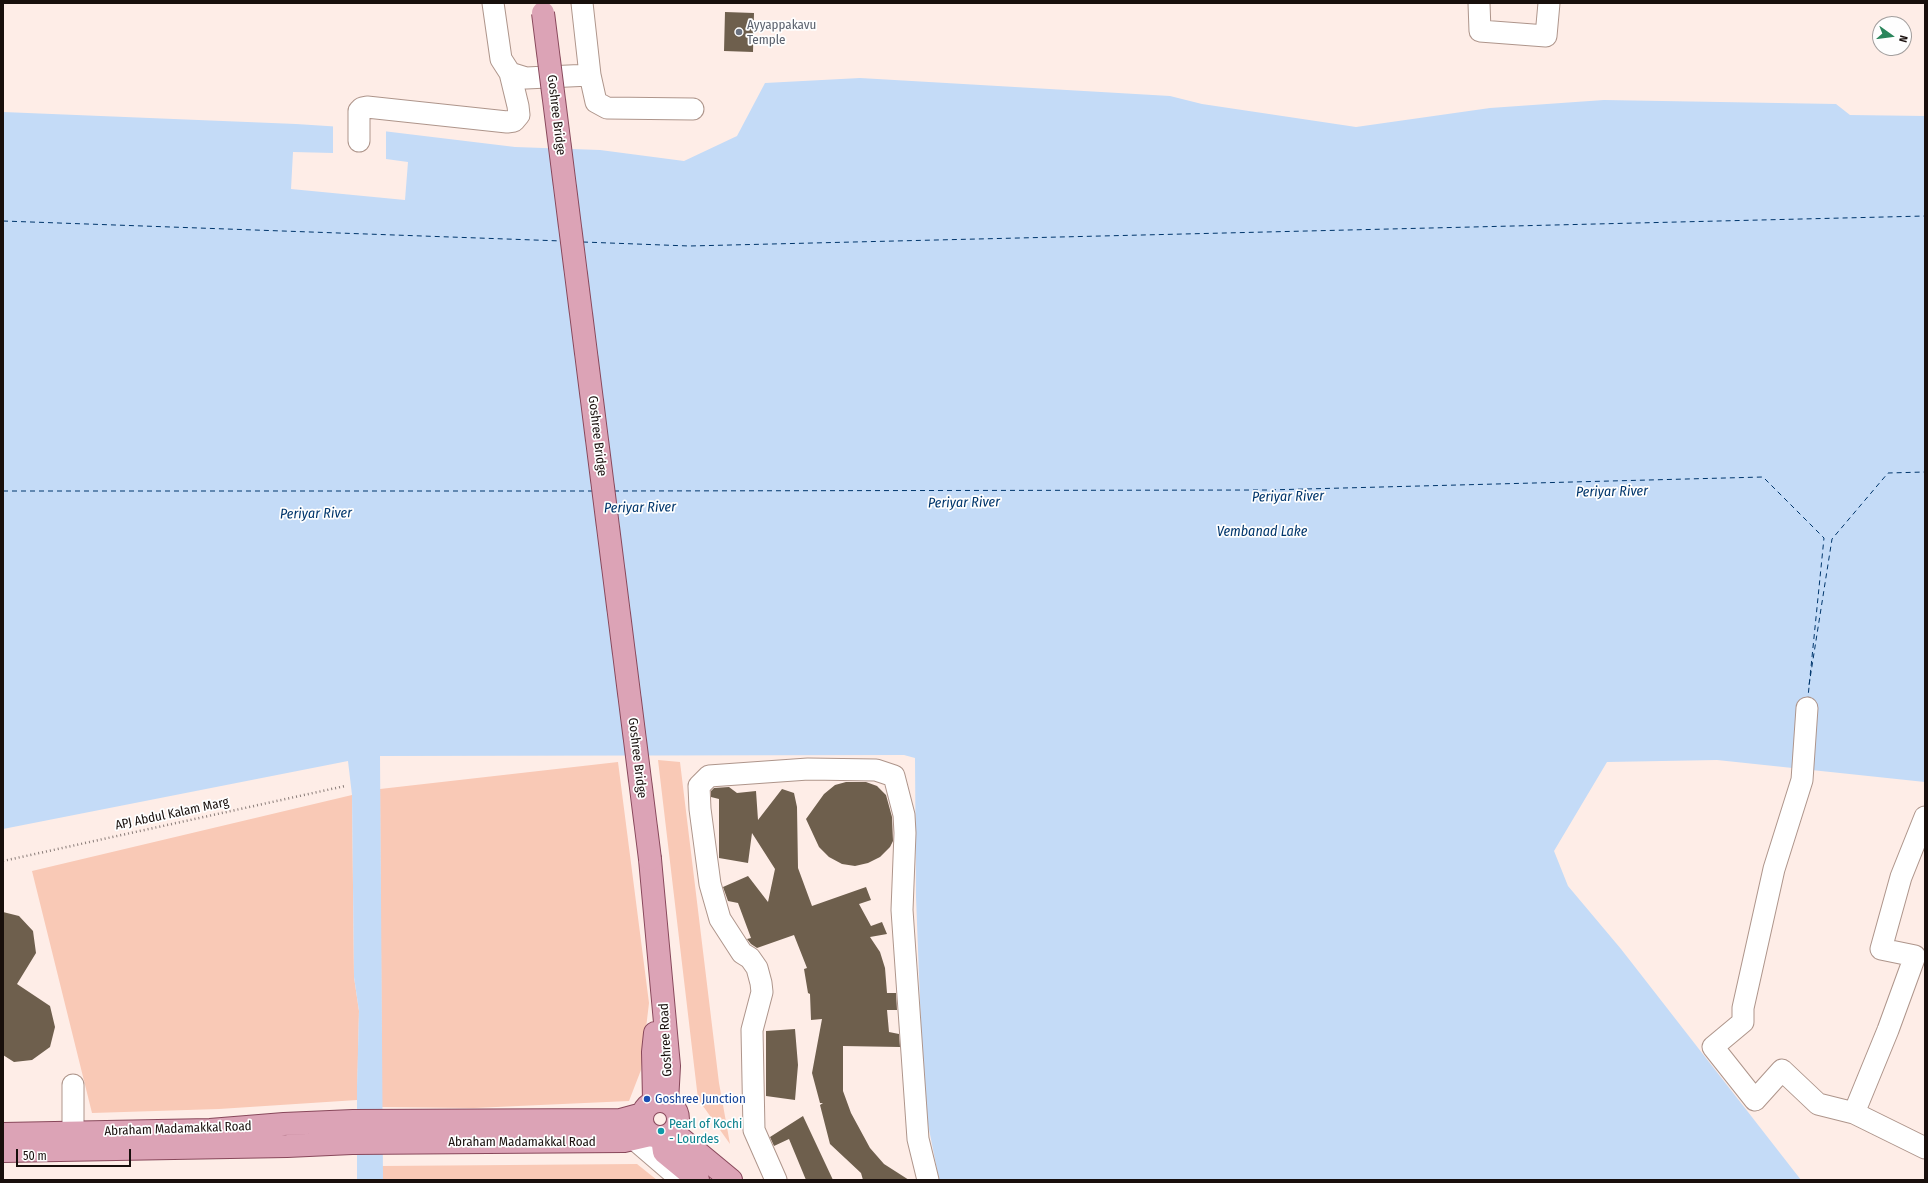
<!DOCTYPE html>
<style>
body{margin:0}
#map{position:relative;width:1928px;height:1183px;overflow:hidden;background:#feede7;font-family:"Fira Sans Condensed",sans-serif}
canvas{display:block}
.frame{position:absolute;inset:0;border:4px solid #180f0c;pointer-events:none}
.north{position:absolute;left:1872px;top:16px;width:40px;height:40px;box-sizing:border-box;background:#fefefe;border:1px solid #a29e9d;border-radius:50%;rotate:104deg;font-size:11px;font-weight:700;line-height:16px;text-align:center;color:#180f0c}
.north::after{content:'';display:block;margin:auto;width:14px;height:18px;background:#2a855b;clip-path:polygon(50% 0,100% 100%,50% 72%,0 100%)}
.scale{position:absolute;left:16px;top:1149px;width:115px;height:18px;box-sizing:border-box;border:2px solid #180f0c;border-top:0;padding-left:5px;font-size:12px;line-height:14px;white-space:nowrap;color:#180f0c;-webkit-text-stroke:3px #fefefe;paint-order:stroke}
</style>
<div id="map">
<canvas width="1928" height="1183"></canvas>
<div class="frame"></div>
<div class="north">N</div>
<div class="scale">50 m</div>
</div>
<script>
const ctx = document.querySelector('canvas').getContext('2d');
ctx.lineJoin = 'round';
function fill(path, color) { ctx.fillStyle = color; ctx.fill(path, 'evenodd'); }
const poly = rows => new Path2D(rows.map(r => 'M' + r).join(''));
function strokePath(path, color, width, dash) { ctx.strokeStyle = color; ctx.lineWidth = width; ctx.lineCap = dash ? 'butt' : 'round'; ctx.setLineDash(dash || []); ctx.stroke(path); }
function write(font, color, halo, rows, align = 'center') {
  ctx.font = font + ' "Fira Sans Condensed",sans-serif'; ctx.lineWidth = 3.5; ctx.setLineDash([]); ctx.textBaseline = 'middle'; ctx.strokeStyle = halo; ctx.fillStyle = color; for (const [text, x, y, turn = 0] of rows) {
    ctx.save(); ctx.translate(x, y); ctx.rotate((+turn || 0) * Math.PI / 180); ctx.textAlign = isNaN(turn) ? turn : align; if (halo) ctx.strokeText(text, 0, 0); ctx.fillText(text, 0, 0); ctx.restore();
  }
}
fill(poly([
 [658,760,680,762,719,1083,730,1144,698,1099],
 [618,762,649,1003,641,1070,629,1101,474,1108,382,1107,380,789],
 [352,795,354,977,359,1011,357,1100,219,1109,92,1113,32,871],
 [637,1164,657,1180,383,1180,382,1166]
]), '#f9c9b6');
fill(poly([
 [860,78,1170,96,1202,104,1356,127,1490,108,1604,100,1836,104,1850,115,1925,116,1925,782,1717,760,1607,762,1554,851,1568,886,1621,949,1801,1180,939,1180,926,1114,921,1029,916,897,915,758,904,755,380,756,383,1180,357,1180,357,1087,359,1011,354,977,352,795,348,761,3,829,3,112,296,124,358,128,515,147,600,150,684,161,737,136,765,83]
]), '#c4dbf7');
fill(poly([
 [333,124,386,130,386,159,408,162,405,200,291,189,293,152,333,153]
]), '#feede7');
strokePath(poly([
 [3,221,562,241],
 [583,242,689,246,1925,216],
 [3,491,593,491],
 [614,491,1267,490,1763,477,1824,538,1808,697],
 [1809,685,1832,539,1888,473,1925,472]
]), '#00366c', 1, [5, 4]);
fill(poly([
 [725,12,754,13,753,52,724,51],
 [846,782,866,782,877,786,886,795,892,817,893,841,890,847,880,857,868,863,855,866,842,864,829,857,819,847,806,819,824,794,835,785],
 [729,787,737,793,756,791,758,820,782,789,794,793,797,807,798,868,812,906,866,887,871,900,859,904,871,926,882,922,887,934,870,937,880,952,885,968,887,993,896,993,897,1010,887,1010,889,1032,899,1034,900,1047,843,1046,843,1091,851,1113,870,1148,884,1164,909,1180,863,1180,861,1173,830,1144,820,1105,823,1103,820,1103,812,1073,822,1019,811,1020,810,994,808,993,804,969,807,968,794,935,757,948,751,944,747,939,751,938,738,903,728,901,723,887,748,876,768,902,775,869,752,833,748,863,719,858,719,799,711,797,711,791,714,788],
 [3,912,19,916,33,931,36,953,17,984,50,1006,55,1027,50,1047,32,1060,14,1062,3,1055],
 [795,1029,798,1065,795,1100,766,1096,766,1031],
 [803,1116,833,1180,806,1180,789,1139,774,1146,770,1137]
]), '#6e5f4d');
const minor = poly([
 [582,3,590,75,596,102,607,108,693,109],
 [1479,3,1480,31,1546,36,1549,3],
 [510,73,526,78,590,75],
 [359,141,359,111,362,108,367,107,507,122,514,121,519,115,518,106,510,73,501,59,493,3],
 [1807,708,1802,780,1774,869,1743,1008,1743,1022,1713,1047,1755,1100,1782,1070,1818,1104,1854,1113,1888,1030,1915,956,1881,949,1901,877,1925,817],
 [73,1085,73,1133],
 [1854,1113,1925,1148],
 [634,1139,677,1176],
 [776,1180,754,1130,752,1030,762,992,761,983,757,968,750,958,742,953,720,919,710,884,700,809,699,786,709,776,808,769,876,770,894,776,904,815,905,833,902,910,918,1139,928,1180]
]);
const major = poly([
 [650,859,669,1066,667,1102],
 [654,1100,653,1052,655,1033],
 '642 1119a18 18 0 1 1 36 0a18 18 0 1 1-36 0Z',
 [673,1132,731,1180],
 [3,1134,210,1130,284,1124,353,1121,620,1120,642,1114],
 [662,1138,664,1152,698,1180],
 [3,1151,287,1146,352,1143,624,1141,650,1135]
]);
strokePath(minor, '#ae958b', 23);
strokePath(major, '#88485b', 24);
strokePath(poly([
 [3,861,345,786]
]), '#897c78', 2.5, [1, 3]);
strokePath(minor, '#fff', 21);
strokePath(major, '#dca3b6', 22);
const majorBridge = poly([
 [543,13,650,859]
]);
strokePath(majorBridge, '#88485b', 24, []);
strokePath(majorBridge, '#dca3b6', 22);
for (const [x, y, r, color] of [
 [739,32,4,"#6b7280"],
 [647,1099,4,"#1a4fb4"],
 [661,1131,4,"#0f9aa8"]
]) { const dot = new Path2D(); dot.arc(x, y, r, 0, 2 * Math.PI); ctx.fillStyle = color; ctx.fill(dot); strokePath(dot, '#fefefe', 1.5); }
write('13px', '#5b616d', '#fefefe', [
 ["Ayyappakavu",747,25],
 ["Temple",747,40]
], 'left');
write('13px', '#180f0c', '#fefefe', [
 ["Goshree Bridge",556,115,83],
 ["Goshree Bridge",597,436,83],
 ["Goshree Bridge",637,758,83],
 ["APJ Abdul Kalam Marg",172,814,-12],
 ["Goshree Road",666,1040,-93],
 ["Abraham Madamakkal Road",178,1129,-2],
 ["Abraham Madamakkal Road",522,1142]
]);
write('13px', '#164399', '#fefefe', [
 ["Goshree Junction",655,1099]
], 'left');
write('13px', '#0d838f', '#fefefe', [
 ["Pearl of Kochi",669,1124],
 ["- Lourdes",669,1139]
], 'left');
write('italic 14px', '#00366c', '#fefefe', [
 ["Periyar River",1612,492,-1],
 ["Periyar River",1288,497,-1],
 ["Periyar River",964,503,-1],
 ["Periyar River",640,508,-1],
 ["Periyar River",316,514,-1],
 ["Vembanad Lake",1262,532]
]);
</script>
